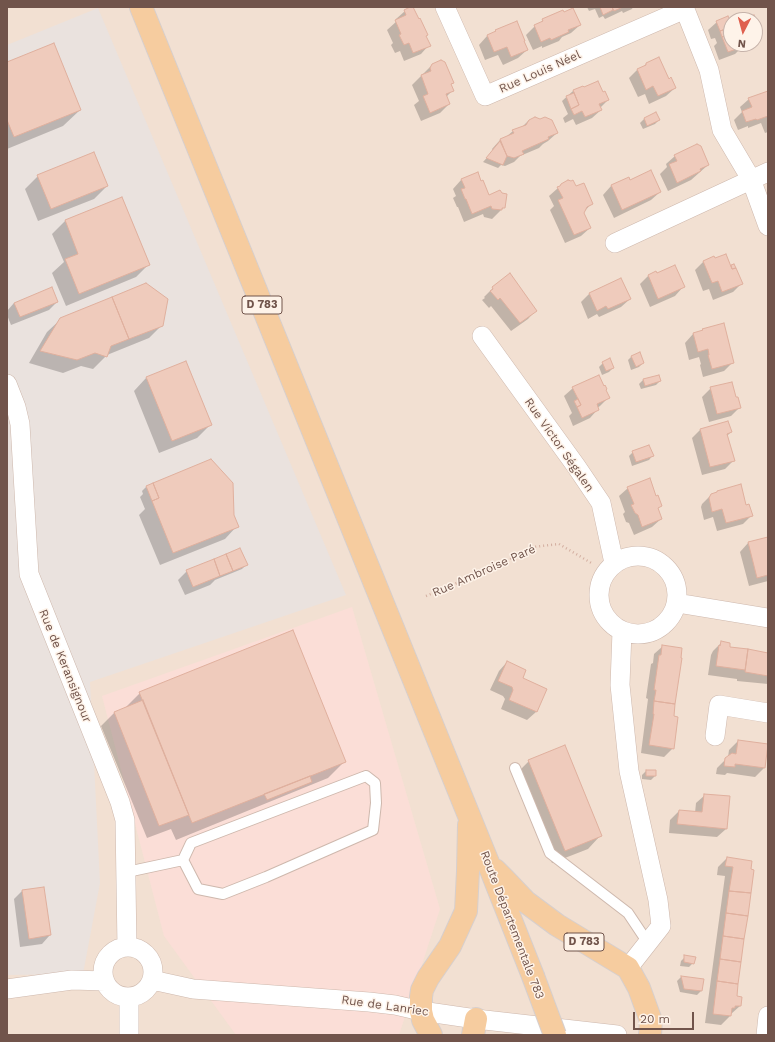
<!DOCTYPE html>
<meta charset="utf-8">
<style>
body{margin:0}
#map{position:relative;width:775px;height:1042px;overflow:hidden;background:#fbefe3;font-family:"Work Sans",sans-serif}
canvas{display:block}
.frame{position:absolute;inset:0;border:8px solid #71544b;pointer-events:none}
.north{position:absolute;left:723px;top:12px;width:40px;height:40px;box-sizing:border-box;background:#fef3e9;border:1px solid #c6b3aa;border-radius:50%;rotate:186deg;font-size:11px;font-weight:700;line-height:16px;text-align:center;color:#71544b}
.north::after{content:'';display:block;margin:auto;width:14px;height:18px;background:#df5f4e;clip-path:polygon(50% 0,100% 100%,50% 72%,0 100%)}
.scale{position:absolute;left:633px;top:1012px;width:61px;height:18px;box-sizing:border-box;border:2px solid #71544b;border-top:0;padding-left:5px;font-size:12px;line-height:14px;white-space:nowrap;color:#71544b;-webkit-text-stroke:3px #fef3e9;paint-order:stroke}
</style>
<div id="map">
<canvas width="775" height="1042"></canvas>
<div class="frame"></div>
<div class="north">N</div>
<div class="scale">20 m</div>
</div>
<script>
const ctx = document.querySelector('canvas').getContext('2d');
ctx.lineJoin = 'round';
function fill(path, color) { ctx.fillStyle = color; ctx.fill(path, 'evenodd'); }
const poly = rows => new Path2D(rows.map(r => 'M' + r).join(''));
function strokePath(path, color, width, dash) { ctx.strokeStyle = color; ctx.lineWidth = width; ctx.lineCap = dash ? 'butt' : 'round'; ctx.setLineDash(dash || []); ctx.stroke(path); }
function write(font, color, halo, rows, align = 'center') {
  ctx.font = font + ' "Work Sans",sans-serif'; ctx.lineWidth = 3; ctx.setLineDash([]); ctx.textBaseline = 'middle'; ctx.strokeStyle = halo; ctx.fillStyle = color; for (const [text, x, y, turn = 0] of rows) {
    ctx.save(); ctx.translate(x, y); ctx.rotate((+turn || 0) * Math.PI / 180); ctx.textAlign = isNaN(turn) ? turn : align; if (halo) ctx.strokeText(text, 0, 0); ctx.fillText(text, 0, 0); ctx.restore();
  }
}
fill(poly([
 [7,7,768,7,768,1035,7,1035],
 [731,20,755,20,755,44,731,44]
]), '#f2e0d2');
fill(poly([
 [352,607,440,909,399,1035,236,1035,164,936,102,696]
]), '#fbded7');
fill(poly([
 [98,8,346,595,90,682,100,883,83,974,7,975,7,45]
]), '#eae2de');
fill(poly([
 [587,7,633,7,632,9,623,13,622,11,605,19,603,16,599,18,595,9,589,11],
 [405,11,425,36,429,45,421,54,404,61,400,51,395,53,391,45,393,43,387,30,397,21,396,19],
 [543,20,580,25,571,33,562,37,559,41,542,48,542,46,533,50,526,35,535,26,539,24],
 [717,22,731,23,731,44,747,44,744,45,735,54,719,60,714,46,717,43,715,38,711,39,708,30],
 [496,30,523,41,527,50,518,58,503,65,498,55,485,60,479,45,487,36,493,34],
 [7,63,80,110,63,126,7,149],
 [646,64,668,80,675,88,666,96,649,104,645,94,638,97,629,78,637,70,643,67],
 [432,65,452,83,450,85,452,91,446,97,449,104,440,113,421,121,414,105,419,101,412,85],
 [582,87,608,100,600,108,601,110,592,118,576,125,573,119,565,123,563,118,568,114,562,101,573,91],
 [768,92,768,132,765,133,761,123,748,128,748,126,738,130,734,120,742,112,740,107,749,99],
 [656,114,659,120,655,124,643,129,640,123,644,119],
 [529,120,540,120,557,133,548,141,543,144,539,148,520,156,514,162,505,166,501,165,498,168,483,162,493,151,492,149,500,140,506,137,513,131,522,127],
 [675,156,708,165,691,180,668,191,660,174,667,167,666,164],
 [38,176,107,186,94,199,38,221,25,189],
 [628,179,630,181,660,192,651,200,614,218,603,195,611,186],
 [461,180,481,182,489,196,504,207,492,219,484,217,483,214,464,222,458,207,457,207,453,198,456,196,453,189],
 [558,188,575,188,592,203,583,213,590,228,581,236,565,243,550,210,554,206,549,196],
 [122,198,149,264,136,277,66,306,52,273,64,262,52,234,65,221],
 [715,259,730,266,734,265,742,283,733,292,713,300,709,289,703,291,695,270,704,261],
 [656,272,683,287,675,296,650,307,640,284,648,276],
 [621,279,630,299,621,307,599,317,597,314,588,319,581,302,589,294],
 [493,288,536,310,528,319,511,331,491,306,489,308,482,300,485,298,484,297],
 [57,302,49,310,11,325,7,315,7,311,14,303],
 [61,319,162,325,149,338,107,355,93,369,81,366,63,373,29,363,47,332],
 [693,334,733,362,724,371,703,377,700,365,701,364,699,357,689,360,685,343],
 [632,356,643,363,639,367,631,370,628,360],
 [603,363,613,368,609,372,602,375,599,367],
 [659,376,660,381,656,385,641,389,639,384,643,380],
 [146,378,210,425,197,438,159,453,134,391],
 [573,388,605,390,608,398,600,406,597,408,598,409,590,418,573,426,569,416,572,413,564,396],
 [711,388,736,398,740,407,731,416,709,422,702,397],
 [700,430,731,432,727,436,734,460,725,469,702,475,692,438],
 [633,452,653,455,649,460,632,466,629,456],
 [211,461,237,526,225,539,160,565,139,515,145,509,140,497,143,494,142,491,146,487],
 [628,488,655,497,661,506,657,509,661,519,652,527,634,535,629,523,626,522,623,514,625,512,619,496],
 [711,495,746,506,751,516,743,524,717,531,713,517,704,520,701,507,702,504],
 [768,538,768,581,749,586,740,552,748,543],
 [246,565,242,569,215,580,210,585,185,595,178,580,187,571],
 [721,643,729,648,768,654,768,684,737,681,737,679,708,675,711,655,713,651],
 [663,646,673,717,673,748,664,757,641,753,648,699,646,698,651,664,653,663,654,654],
 [507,662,521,679,546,689,536,712,527,720,501,709,505,699,503,696,490,690,499,671],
 [140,693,345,761,328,778,176,840,171,829,147,838,101,726,114,713,124,709],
 [738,741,767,745,764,768,755,777,727,773,725,775,716,774,717,768,728,757,729,750],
 [529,761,600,836,588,849,552,863,516,774],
 [646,771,655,776,651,780,642,779,642,775],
 [705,795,726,829,717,837,669,833,670,820,679,811,695,813,696,803],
 [727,858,751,862,735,997,740,1006,731,1014,730,1014,730,1016,721,1025,705,1023,725,876,717,875,718,867],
 [22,891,50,935,42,944,20,947,14,899],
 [685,957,693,963,689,967,680,966,681,961],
 [681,977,702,980,701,991,697,995,680,992,677,981]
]), '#0003');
const building = poly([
 [410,7,413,7,419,19,420,18,428,35,426,36,431,46,413,53,409,43,404,45,399,35,401,34,395,20,406,15,404,10,410,7],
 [600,7,612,7,613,10,603,15,600,7],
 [612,7,623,7,614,11,612,7],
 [573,8,581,25,568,30,569,32,551,40,550,38,541,42,534,25,543,21,542,19,563,10,564,12,573,8],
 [754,15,761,34,755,36,755,20,737,20,741,19,742,20,754,15],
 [728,16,731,22,731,44,744,44,745,46,728,52,722,37,726,35,723,30,720,31,716,21,728,16],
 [517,21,525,41,524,41,528,50,511,57,507,47,494,52,487,35,496,31,495,30,517,21],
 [723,30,726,35,722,37,720,31,723,30],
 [54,43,81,110,14,137,7,120,7,62,54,43],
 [659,57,669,79,671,77,676,88,658,96,653,86,646,90,637,69,646,65,646,63,659,57],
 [441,60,445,62,454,83,451,84,454,91,446,94,450,104,430,113,423,96,428,94,421,75,431,71,430,68,432,64,441,60],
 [598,81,603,92,605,91,609,100,599,104,602,110,585,117,582,111,574,115,571,109,579,105,573,90,583,86,584,87,598,81],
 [768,91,768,116,757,120,756,119,746,122,742,111,752,107,748,98,768,91],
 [574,93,579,105,571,109,566,96,574,93],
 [656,112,660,120,647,126,644,118,656,112],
 [535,117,540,119,545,117,552,120,558,133,548,137,549,139,522,151,524,154,514,158,507,156,500,139,514,133,512,130,526,125,529,120,535,117],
 [500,141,507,156,503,165,486,158,500,141],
 [697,144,701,146,709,165,700,169,701,171,677,183,669,164,677,161,674,155,697,144],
 [94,152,108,186,51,209,37,175,94,152],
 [651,170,661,192,622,210,611,185,629,177,630,180,651,170],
 [478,172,481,181,483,180,489,195,500,190,502,193,507,194,505,208,502,208,502,210,492,209,491,206,472,214,466,199,465,199,461,189,465,188,461,179,478,172],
 [568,180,571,181,573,180,576,186,584,183,593,204,587,207,584,213,591,228,574,235,558,200,563,198,557,187,560,186,561,184,568,180],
 [122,197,150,265,79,294,65,259,78,254,65,220,122,197],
 [726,254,732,269,736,268,743,284,722,292,718,281,712,283,703,261,714,256,715,258,726,254],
 [734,264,736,268,732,269,731,265,734,264],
 [675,265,685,287,658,299,648,275,656,271,657,273,675,265],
 [510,273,537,311,520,323,500,298,498,300,490,291,493,289,492,287,510,273],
 [621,278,631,299,608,309,606,306,597,311,589,293,621,278],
 [146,283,168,299,163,326,129,339,112,297,146,283],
 [52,287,58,302,20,317,14,303,52,287],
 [112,297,129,339,111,346,107,357,95,353,77,360,40,351,60,318,112,297],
 [724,323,734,363,712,369,708,355,709,355,708,349,698,352,693,333,703,330,702,329,724,323],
 [640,352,644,363,636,367,631,356,640,352],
 [610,358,614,368,606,371,602,362,610,358],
 [186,361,212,425,172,441,146,377,186,361],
 [599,375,604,386,605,385,607,389,606,390,610,398,597,404,599,410,582,418,577,407,581,405,572,387,599,375],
 [659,375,661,381,645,386,643,379,659,375],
 [732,382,736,397,738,397,741,408,717,414,710,387,732,382],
 [578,399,581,405,577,407,574,401,578,399],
 [728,421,732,432,727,434,735,461,710,467,700,429,728,421],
 [649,445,654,456,636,462,632,451,649,445],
 [211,459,233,483,234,515,239,527,173,553,152,501,159,498,153,483,211,459],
 [650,478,656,496,658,495,662,506,658,508,662,519,642,527,638,515,635,513,631,505,634,504,627,487,650,478],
 [153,483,159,498,152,501,146,486,153,483],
 [741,484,746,505,749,504,753,516,726,523,722,509,712,512,709,498,711,494,717,492,717,491,741,484],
 [768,537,768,575,757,578,748,542,768,537],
 [240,548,248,565,233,571,226,554,240,548],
 [226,554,233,571,220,576,214,559,226,554],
 [214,559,220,576,193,587,186,570,214,559],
 [293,630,346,762,192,823,139,692,293,630],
 [721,641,730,643,730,647,748,649,745,670,716,666,719,645,720,646,721,641],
 [662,645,682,648,681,658,682,658,675,704,654,701,656,690,654,690,659,655,661,655,662,645],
 [748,649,768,653,768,676,745,672,748,649],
 [507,661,526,670,523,678,547,689,537,712,509,700,513,690,512,687,498,681,507,661],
 [143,700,189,815,159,826,114,712,143,700],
 [654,701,675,704,674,716,678,717,674,749,649,745,654,714,653,714,654,701],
 [738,740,768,744,765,768,735,764,735,767,724,766,725,758,732,753,736,754,738,740],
 [565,745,602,836,565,851,528,760,565,745],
 [646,770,656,770,656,776,646,776,646,770],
 [310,776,312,782,267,800,264,794,310,776],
 [704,794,730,796,727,829,677,824,679,810,702,812,704,794],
 [727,857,752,861,751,869,754,870,751,893,729,891,733,867,725,866,727,857],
 [44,887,51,935,29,939,22,890,44,887],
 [729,891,751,893,748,916,726,913,729,891],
 [726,913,748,916,744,939,723,936,726,913],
 [723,936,744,939,741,962,720,959,723,936],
 [684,955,696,957,694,964,684,962,684,955],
 [720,959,741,962,738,984,717,981,720,959],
 [681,976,704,979,702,991,684,989,681,976],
 [717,981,738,984,737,996,742,997,741,1006,735,1006,735,1008,732,1008,731,1016,713,1014,717,981]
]);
fill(building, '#efcbbc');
strokePath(building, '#e0b09e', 1);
const service = poly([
 [515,768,550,853,628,913,648,943],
 [366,776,375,783,376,803,373,830,266,877,223,894,198,889,183,860,191,843,366,776],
 [127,872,183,860]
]);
const minor = poly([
 [445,7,485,96,685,9],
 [684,7,709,70,722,130,751,179,768,226],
 [615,243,768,172],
 [482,336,576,466,601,503,614,563],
 [7,384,16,407,20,424,29,574,120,802,125,820,127,947],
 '599 595a39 39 0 1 1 78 0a39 39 0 1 1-78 0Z',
 [677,603,768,618],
 [622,631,620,685,629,771,658,900,661,926,628,968],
 [715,736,719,705,768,713],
 '103 972a25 25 0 1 1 50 0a25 25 0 1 1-50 0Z',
 [152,980,193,989,369,1002,395,1005,421,1011,476,1019,617,1035],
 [7,989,72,980,105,981],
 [129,998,129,1035],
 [766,1035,768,1016]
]);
const primary = poly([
 [141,7,489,865,533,976],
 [495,870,505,880,526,902,557,925,628,968,639,988,651,1021,650,1035],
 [431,1035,423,1020,421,1011,421,997,422,990,428,978,450,946,466,911,468,871,469,825],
 [473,1035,476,1019]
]);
strokePath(service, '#ceb8ad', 12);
strokePath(minor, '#ceb8ad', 20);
strokePath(primary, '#d7cfcd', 24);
strokePath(poly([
 [426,596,493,568,533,547,559,544,593,564]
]), '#d3aea0', 2.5, [1, 3]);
strokePath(service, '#fff', 10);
strokePath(minor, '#fff', 19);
strokePath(primary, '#f6cc9f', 22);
const primaryBridge = poly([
 [533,976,555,1035]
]);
strokePath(primaryBridge, '#d7cfcd', 24, []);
strokePath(primaryBridge, '#f6cc9f', 22);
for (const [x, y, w] of [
 [262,305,40],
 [584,942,40]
]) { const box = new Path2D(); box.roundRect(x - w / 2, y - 9, w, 18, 3); ctx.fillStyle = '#fef3e9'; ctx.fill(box); strokePath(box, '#71544b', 1); }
write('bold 11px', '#71544b', null, [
 ["D 783",262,305],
 ["D 783",584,942]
]);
write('12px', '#71544b', '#fef3e9', [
 ["Rue Louis Néel",540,72,-24],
 ["Rue Victor Ségalen",559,445,55],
 ["Rue Ambroise Paré",484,571,-24],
 ["Rue de Keransignour",65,666,68],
 ["Route Départementale 783",512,925,69],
 ["Rue de Lanriec",385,1006,8]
]);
</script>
